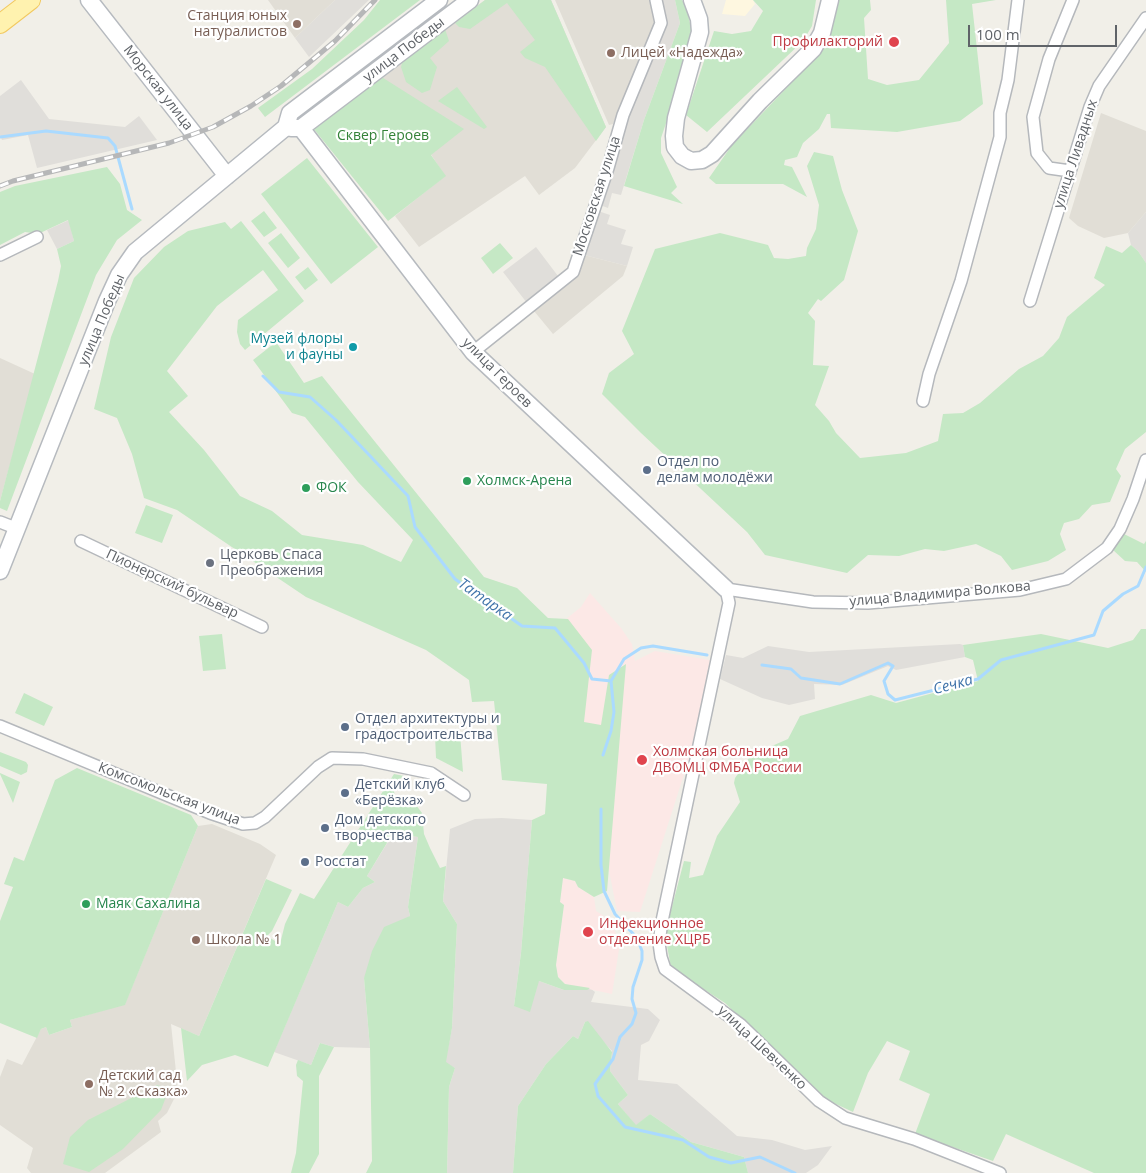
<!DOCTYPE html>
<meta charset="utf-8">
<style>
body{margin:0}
#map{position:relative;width:1146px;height:1173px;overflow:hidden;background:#f1efe8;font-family:"Open Sans",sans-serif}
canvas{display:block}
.scale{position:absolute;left:968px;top:25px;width:149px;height:22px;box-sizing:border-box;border:2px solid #5f6368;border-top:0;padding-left:6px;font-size:15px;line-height:18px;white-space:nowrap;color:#5f6368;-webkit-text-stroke:4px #fff;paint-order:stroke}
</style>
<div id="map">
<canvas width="1146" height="1173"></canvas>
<div class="scale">100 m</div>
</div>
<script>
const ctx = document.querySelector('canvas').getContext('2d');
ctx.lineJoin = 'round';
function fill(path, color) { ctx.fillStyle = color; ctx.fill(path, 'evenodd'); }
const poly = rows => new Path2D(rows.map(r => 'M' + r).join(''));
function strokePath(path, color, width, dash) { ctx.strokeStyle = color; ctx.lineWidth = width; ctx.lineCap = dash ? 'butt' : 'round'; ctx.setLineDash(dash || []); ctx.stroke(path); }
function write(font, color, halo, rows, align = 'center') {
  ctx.font = font + ' "Open Sans",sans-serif'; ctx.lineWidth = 4.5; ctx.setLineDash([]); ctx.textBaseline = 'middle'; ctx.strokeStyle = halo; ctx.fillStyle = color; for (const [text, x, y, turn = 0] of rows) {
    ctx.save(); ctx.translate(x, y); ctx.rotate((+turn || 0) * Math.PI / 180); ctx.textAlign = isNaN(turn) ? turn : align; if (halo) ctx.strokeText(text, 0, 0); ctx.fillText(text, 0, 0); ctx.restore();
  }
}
fill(poly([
 [726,0,753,0,755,4,745,16,722,14]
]), '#fef7e0');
fill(poly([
 [335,0,369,0,309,57,295,38],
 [659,0,675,0,680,23,644,120,621,195,612,193,608,208,600,205],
 [21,80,49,119,125,127,139,116,157,140,37,168,28,135,2,140,0,135,0,96],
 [598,211,610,215,607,224,626,230,621,244,633,247,627,266,584,255],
 [1146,212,1146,263,1138,251,1131,245,1128,233],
 [69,220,74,241,57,249,47,230],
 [536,247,558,276,527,303,503,272],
 [960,644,963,645,965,657,896,670,888,666,842,685,814,684,815,699,789,705,762,698,720,679,726,655,743,658,768,646,809,652],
 [502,818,532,820,521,953,514,1006,539,981,564,990,590,988,595,992,591,1002,648,1009,660,1020,649,1041,641,1045,638,1080,677,1084,737,1136,772,1140,805,1150,832,1146,818,1165,806,1173,748,1173,744,1157,691,1142,650,1114,636,1126,618,1104,628,1095,610,1071,612,1051,585,1022,578,1039,573,1036,546,1064,518,1106,513,1173,447,1173,449,1087,455,1068,445,1063,452,1028,457,924,443,901,450,829,475,819],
 [394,832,418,837,408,907,410,916,364,978,370,1048,334,1047,320,1043,311,1065,274,1052,338,902,348,907,363,888,375,882,367,876]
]), '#e0deda');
fill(poly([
 [268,0,335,0,295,38],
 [485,0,551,0,606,127,575,168,539,195,525,176,419,247,395,216,445,176,380,76],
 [555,0,651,0,656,24,613,124,609,125],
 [1101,113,1146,131,1146,212,1128,233,1104,238,1078,226,1069,218],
 [584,255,627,266,623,276,553,334,534,311,579,272],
 [0,358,35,374,0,501],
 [212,824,260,844,276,855,199,1036,171,1024,178,1091,167,1113,158,1121,161,1132,105,1173,31,1173,27,1168,33,1148,0,1125,0,1077,7,1059,22,1065,41,1029,46,1027,49,1035,72,1027,70,1020,125,1004,198,826]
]), '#e1ded6');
fill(poly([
 [590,593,621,628,632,644,635,661,655,651,710,660,694,743,640,912,617,911,560,624,581,607],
 [563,878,575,881,578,887,594,897,596,911,610,920,620,943,612,994,565,984,558,977,556,965,564,905,560,902]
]), '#fce8e6');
fill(poly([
 [380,0,420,0,265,117,258,108,312,69,364,20],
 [485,0,551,0,606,127,596,141,545,67,525,58,520,52,535,40,507,3,470,29,459,27,455,23],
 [675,0,682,0,686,7,692,31,690,52,661,138,661,153,677,187,671,193,683,204,624,186,644,120,680,23],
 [753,0,816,0,812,26,803,41,707,132,686,115,714,31,732,34,751,31,763,11],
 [837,0,870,0,871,10,864,18,868,79,887,85,919,80,949,43,946,0,996,0,972,4,983,104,960,121,897,132,831,128,830,114,827,114,819,129,803,143,797,157,785,160,784,165,792,167,807,197,783,184,716,184,709,178,732,145,817,56],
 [445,29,449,41,430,58,437,67,430,90,422,93,406,82,401,67,403,60],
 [380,76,464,129,431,155,446,176,388,221,313,128],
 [457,87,487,127,484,129,438,101],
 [814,152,833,156,842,190,858,231,844,280,821,301,818,299,808,313,815,321,813,365,829,366,815,405,829,421,836,433,860,458,906,453,938,441,943,414,963,413,980,403,1019,369,1043,356,1059,338,1067,317,1105,285,1094,278,1106,246,1122,253,1131,245,1138,251,1146,263,1146,432,1125,449,1116,469,1121,476,1110,502,1092,505,1079,519,1064,523,1060,534,1066,550,1048,561,1012,570,1001,556,976,544,944,551,925,549,899,556,868,555,847,573,765,555,747,532,641,433,602,394,609,373,634,354,622,331,655,249,720,233,768,245,774,258,788,259,806,256,807,248,816,229,819,205,807,166],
 [307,158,378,247,331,284,261,194],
 [107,167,120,184,127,210,142,220,117,240,96,275,7,511,0,508,0,501,58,281,61,266,57,249,74,241,68,220,38,234,25,232,0,245,0,192,15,186],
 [264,211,277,228,264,237,251,221],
 [241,221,304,301,245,350,240,344,237,332,238,320,278,290,263,270,217,306,167,371,188,396,169,412,204,450,240,496,272,511,302,535,363,545,401,562,413,540,358,482,305,417,292,413,253,360,276,342,304,383,322,376,484,577,517,588,548,618,568,619,592,650,584,722,601,725,609,675,626,664,607,891,594,897,578,887,575,881,563,878,560,902,564,905,556,965,558,977,565,984,590,988,587,990,564,990,539,981,530,1012,514,1006,521,953,532,820,545,814,547,784,502,780,494,701,472,702,469,680,426,650,306,597,177,510,144,498,132,454,117,418,94,409,111,337,134,278,164,247,188,231,225,222,231,229],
 [281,233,300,258,288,268,268,243],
 [500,243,513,258,493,274,481,258],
 [308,267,318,280,305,290,295,277],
 [146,505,173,515,162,543,135,533],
 [1122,533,1144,544,1146,541,1146,572,1137,562,1125,561,1113,550,1112,547],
 [1141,629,1146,629,1146,1173,1094,1173,1006,1134,993,1161,915,1134,930,1094,899,1080,910,1051,887,1041,868,1073,853,1112,823,1098,725,1003,671,968,666,940,668,922,684,861,691,862,689,878,703,875,717,836,740,802,734,783,735,778,751,755,788,739,800,716,871,695,896,703,978,681,973,660,965,657,963,645,1041,634,1108,648,1133,640],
 [222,634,226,669,203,671,199,636],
 [24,693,53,707,44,726,15,713],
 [460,733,463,772,436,758,435,735],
 [0,752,26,762,28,765,27,772,21,775,0,766],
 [77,768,191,815,198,826,125,1005,70,1020,72,1027,49,1035,46,1027,41,1029,37,1038,0,1023,0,921,13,887,4,884,14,857,24,861,55,780],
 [0,773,20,782,13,803,0,774],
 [394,774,404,776,393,785,395,797,416,805,422,813,424,834,430,848,440,868,446,866,443,901,457,924,452,1028,446,1062,455,1068,449,1087,447,1173,366,1173,372,1161,370,1048,364,978,372,951,384,927,410,916,408,907,418,837,393,833,367,876,375,882,363,888,348,907,338,902,268,1067,235,1055,202,1065,187,1081,181,1028,199,1036,266,879,292,890,272,931,267,936,280,944,285,924,300,893,314,899],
 [588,1021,612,1052,610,1071,628,1095,618,1104,636,1125,650,1114,691,1142,744,1157,748,1173,513,1173,518,1106,546,1064,573,1036,578,1039,585,1022],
 [320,1043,334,1047,319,1076,319,1154,309,1173,291,1173,296,1153,303,1081,297,1076,296,1065,298,1060,311,1065],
 [157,1085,169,1089,161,1110,123,1149,89,1172,63,1164,70,1137,88,1120]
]), '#c5e8c5');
strokePath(poly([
 [0,137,46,131,108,138,115,146,132,209],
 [263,376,279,392,310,397,336,420,408,496,415,527,455,579,522,626,555,628,584,663,592,679,611,681],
 [762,665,791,669,801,678,840,684,888,663,893,666,884,681,888,694,895,700,978,679,1001,660,1094,635,1103,611,1123,594,1138,586,1146,567],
 [611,681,624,659,641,648,653,646,707,655],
 [603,755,611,731,614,712,611,681],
 [601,809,601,865,604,891,615,914,637,938,642,951,642,960,633,987,632,999,636,1013,632,1024,620,1037,613,1059,595,1084,598,1096,625,1127,683,1140,709,1157,731,1163,760,1157,795,1173]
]), '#aadaff', 3);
const street = poly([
 [1070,171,1049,168,1037,153,1033,117,1049,59,1073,0],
 [0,255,37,237],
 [1030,301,1090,107,1099,86,1146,18],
 [473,352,573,272,608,168,623,115,661,23,656,0],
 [923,401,929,374,961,281,1000,137,1000,113,1008,80,1018,0],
 [0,522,18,529],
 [81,541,262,627],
 [0,726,210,813,243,824,255,823,265,817,318,767,332,758,363,759,431,773,464,795],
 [1000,1173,914,1139,845,1118,819,1101,741,1025,665,969,661,957,659,943,662,921,729,603,726,589,813,602,868,603,1020,590,1066,579,1107,548,1120,529,1133,499,1146,460]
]);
const secondary = poly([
 [89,0,227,176],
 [692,0,699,19,700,32,676,118,674,136,675,147,682,156,691,161,702,160,712,154,760,101,813,49,822,33,830,0],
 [291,128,301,128,470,0],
 [301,128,473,352,726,589],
 [0,571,107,301,119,275,135,252,286,127,290,113,439,0]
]);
const primary = poly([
 [0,24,31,0]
]);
strokePath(street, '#b5b8bc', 14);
strokePath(secondary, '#b6babf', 19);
strokePath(primary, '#f2c960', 20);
strokePath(street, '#fff', 11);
strokePath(secondary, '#fff', 16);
strokePath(primary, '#fff2af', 18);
const rail = poly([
 [0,186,13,181,169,143,213,127,251,106,281,86,335,41,375,0]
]);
strokePath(rail, '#b6b7b8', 5);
strokePath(rail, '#fff', 3, [9]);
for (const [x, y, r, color] of [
 [297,24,5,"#8d6e63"],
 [894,42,6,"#e0444e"],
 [611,53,5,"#8d6e63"],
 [353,347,5,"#0f9aa8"],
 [647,470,5,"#5c6f8a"],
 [467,481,5,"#2e9e5b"],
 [306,488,5,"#2e9e5b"],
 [210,563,5,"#6b7280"],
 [345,727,5,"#5c6f8a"],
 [642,760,6,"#e0444e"],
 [345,793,5,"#5c6f8a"],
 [325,828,5,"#5c6f8a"],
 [305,862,5,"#5c6f8a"],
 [86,904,5,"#2e9e5b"],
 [588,932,6,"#e0444e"],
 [196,940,5,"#8d6e63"],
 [89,1084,5,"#8d6e63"]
]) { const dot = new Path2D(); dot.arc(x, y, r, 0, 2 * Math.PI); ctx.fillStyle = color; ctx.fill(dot); strokePath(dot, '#fff', 2); }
write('14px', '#785e54', '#fff', [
 ["Станция юных",287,16,"right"],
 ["натуралистов",287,32,"right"],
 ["Лицей «Надежда»",621,53],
 ["Школа № 1",206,940],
 ["Детский сад",99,1076],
 ["№ 2 «Сказка»",99,1092]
], 'left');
write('14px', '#be3a42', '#fff', [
 ["Профилакторий",883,42,"right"],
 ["Холмская больница",653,752],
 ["ДВОМЦ ФМБА России",653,768],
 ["Инфекционное",599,924],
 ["отделение ХЦРБ",599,940]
], 'left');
write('14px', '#5f6368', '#fff', [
 ["улица Победы",404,50,-37],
 ["Морская улица",158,88,52],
 ["улица Ливадных",1076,154,-72],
 ["Московская улица",597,196,-72],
 ["улица Победы",102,320,-67],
 ["улица Героев",497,373,45],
 ["Пионерский бульвар",172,584,25],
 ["улица Владимира Волкова",940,594,-5],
 ["Комсомольская улица",169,794,21],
 ["улица Шевченко",762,1048,43]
]);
write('14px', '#348238', '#fff', [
 ["Сквер Героев",383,136]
]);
write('14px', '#0d838f', '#fff', [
 ["Музей флоры",343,339],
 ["и фауны",343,355]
], 'right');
write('14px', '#4e5e75', '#fff', [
 ["Отдел по",657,462],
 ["делам молодёжи",657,478],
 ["Отдел архитектуры и",355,719],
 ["градостроительства",355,735],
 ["Детский клуб",355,785],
 ["«Берёзка»",355,801],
 ["Дом детского",335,820],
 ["творчества",335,836],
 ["Росстат",315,862]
], 'left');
write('14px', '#27864d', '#fff', [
 ["Холмск-Арена",477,481],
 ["ФОК",316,488],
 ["Маяк Сахалина",96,904]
], 'left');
write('14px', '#5b616d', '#fff', [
 ["Церковь Спаса",220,555],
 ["Преображения",220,571]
], 'left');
write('italic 15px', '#4174aa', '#fff', [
 ["Татарка",485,600,35],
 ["Сечка",953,685,-15]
]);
</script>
